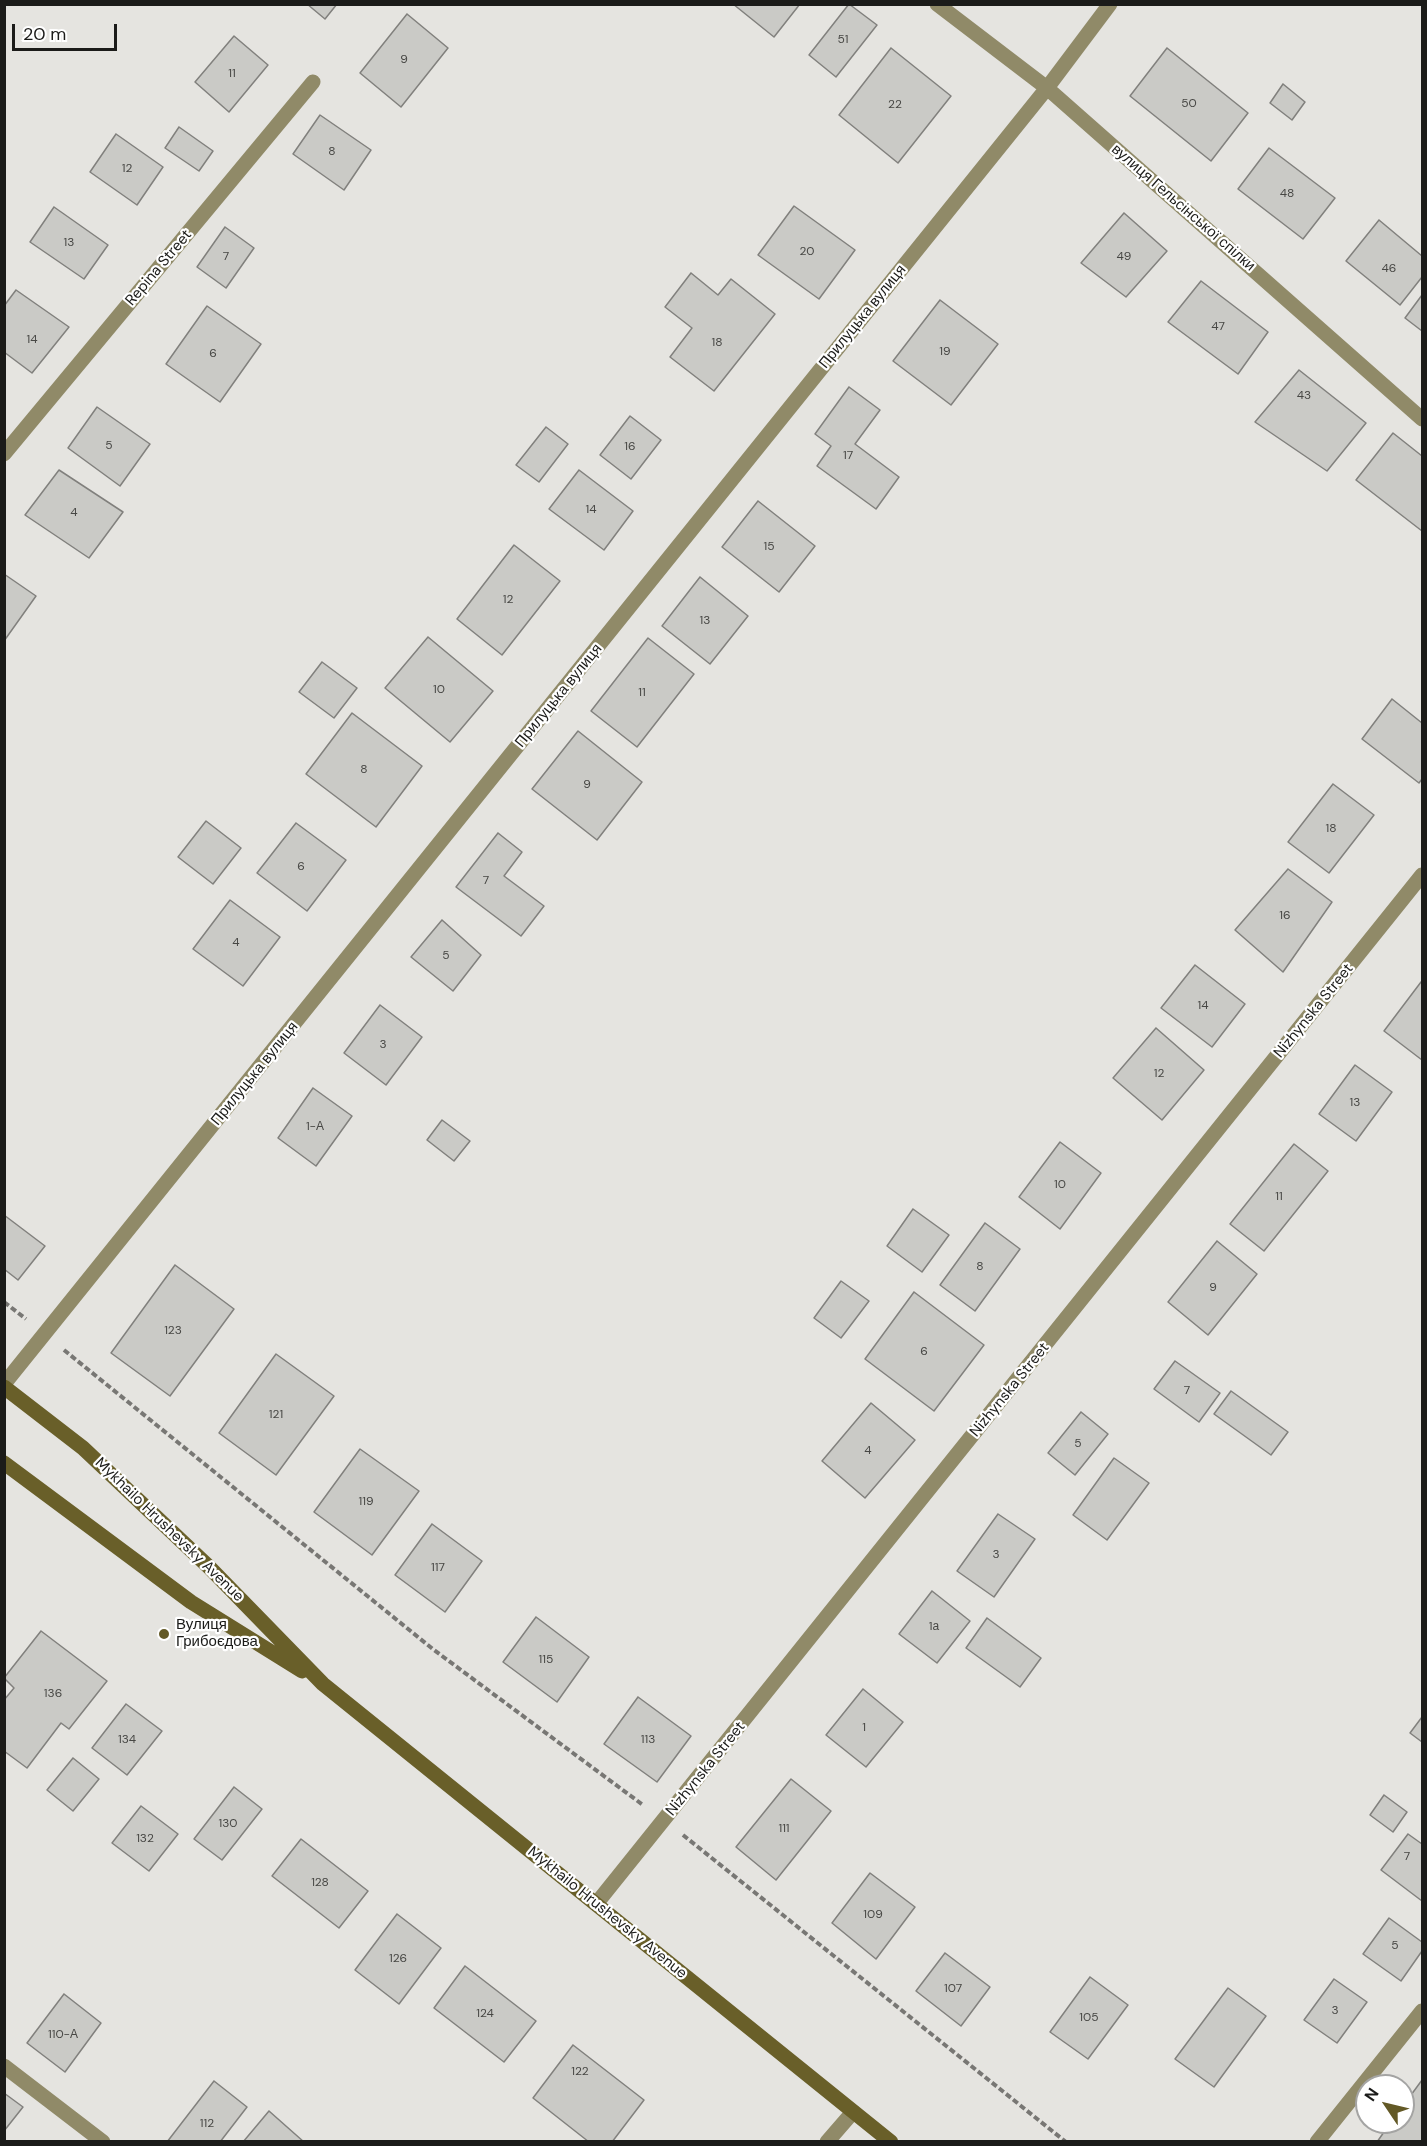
<!DOCTYPE html>
<meta charset="utf-8">
<style>
body{margin:0}
#map{position:relative;width:1427px;height:2146px;overflow:hidden;background:#e5e4e0;font-family:"DM Sans",sans-serif}
canvas{display:block}
.frame{position:absolute;inset:0;border:6px solid #1b1b19;pointer-events:none}
.north{position:absolute;left:1355px;top:2074px;width:60px;height:60px;box-sizing:border-box;background:#fff;border:2px solid #a4a4a3;border-radius:50%;rotate:305deg;font-size:16px;font-weight:700;line-height:24px;text-align:center;color:#1b1b19}
.north::after{content:'';display:block;margin:auto;width:21px;height:27px;background:#635926;clip-path:polygon(50% 0,100% 100%,50% 72%,0 100%)}
.scale{position:absolute;left:12px;top:24px;width:105px;height:27px;box-sizing:border-box;border:3px solid #1b1b19;border-top:0;padding-left:8px;font-size:18px;line-height:21px;white-space:nowrap;color:#1b1b19;-webkit-text-stroke:4px #fff;paint-order:stroke}
</style>
<div id="map">
<canvas width="1427" height="2146"></canvas>
<div class="frame"></div>
<div class="north">N</div>
<div class="scale">20 m</div>
</div>
<script>
const ctx = document.querySelector('canvas').getContext('2d');
ctx.lineJoin = 'round';
function fill(path, color) { ctx.fillStyle = color; ctx.fill(path, 'evenodd'); }
const poly = rows => new Path2D(rows.map(r => 'M' + r).join(''));
function strokePath(path, color, width, dash) { ctx.strokeStyle = color; ctx.lineWidth = width; ctx.lineCap = dash ? 'butt' : 'round'; ctx.setLineDash(dash || []); ctx.stroke(path); }
function write(font, color, halo, rows, align = 'center') {
  ctx.font = font + ' "DM Sans",sans-serif'; ctx.lineWidth = 4.5; ctx.setLineDash([]); ctx.textBaseline = 'middle'; ctx.strokeStyle = halo; ctx.fillStyle = color; for (const [text, x, y, turn = 0] of rows) {
    ctx.save(); ctx.translate(x, y); ctx.rotate((+turn || 0) * Math.PI / 180); ctx.textAlign = isNaN(turn) ? turn : align; if (halo) ctx.strokeText(text, 0, 0); ctx.fillText(text, 0, 0); ctx.restore();
  }
}
const building = poly([
 [307,4,337,4,325,19,307,4],
 [733,4,800,4,774,37,733,4],
 [849,4,877,25,836,77,809,55,849,4],
 [407,14,448,48,401,107,360,73,407,14],
 [234,36,268,65,229,112,195,82,234,36],
 [891,48,951,96,898,163,839,115,891,48],
 [1167,48,1248,113,1211,161,1130,96,1167,48],
 [1283,84,1305,102,1292,120,1270,103,1283,84],
 [320,115,371,150,344,190,293,154,320,115],
 [179,127,213,151,199,171,165,148,179,127],
 [116,134,163,167,137,205,90,172,116,134],
 [1269,148,1335,198,1303,239,1238,189,1269,148],
 [794,206,855,250,819,299,758,255,794,206],
 [54,207,108,245,84,279,30,242,54,207],
 [1124,213,1167,251,1126,297,1081,263,1124,213],
 [1379,220,1422,256,1422,277,1400,305,1346,261,1379,220],
 [225,227,254,248,226,288,197,267,225,227],
 [691,273,718,295,731,279,775,314,714,391,670,357,692,328,665,307,691,273],
 [1201,281,1268,332,1238,374,1168,322,1201,281],
 [16,290,69,327,32,373,4,352,4,306,16,290],
 [1422,295,1422,331,1405,318,1422,295],
 [940,300,998,344,951,405,893,361,940,300],
 [207,306,261,344,220,402,166,364,207,306],
 [1299,370,1366,423,1327,471,1255,422,1299,370],
 [849,387,880,410,855,444,899,477,876,509,817,466,831,446,815,434,849,387],
 [97,407,150,444,120,486,68,448,97,407],
 [630,416,661,440,631,479,600,455,630,416],
 [546,427,568,444,539,482,516,465,546,427],
 [1393,433,1422,456,1422,531,1356,480,1393,433],
 [59,470,123,512,89,558,25,515,59,470],
 [579,470,633,511,604,550,549,509,579,470],
 [758,501,815,546,779,592,722,547,758,501],
 [514,545,560,581,502,655,457,619,514,545],
 [4,574,36,596,4,641,4,574],
 [700,577,748,616,710,664,662,626,700,577],
 [428,637,493,691,450,742,385,688,428,637],
 [648,638,694,674,637,747,591,711,648,638],
 [322,662,357,688,334,718,299,692,322,662],
 [1392,699,1422,723,1422,779,1419,783,1362,739,1392,699],
 [352,713,422,766,376,827,306,774,352,713],
 [578,731,642,782,597,840,532,789,578,731],
 [1333,784,1374,815,1329,873,1288,842,1333,784],
 [206,821,241,848,213,884,178,857,206,821],
 [296,823,346,860,307,911,257,873,296,823],
 [498,833,522,852,504,876,544,906,521,936,456,887,498,833],
 [1288,869,1332,902,1283,972,1235,930,1288,869],
 [230,900,280,937,243,986,193,949,230,900],
 [442,920,481,955,453,991,411,957,442,920],
 [1195,965,1245,1004,1212,1047,1161,1008,1195,965],
 [1421,982,1422,983,1422,1060,1384,1031,1421,982],
 [380,1005,422,1037,386,1085,344,1053,380,1005],
 [1156,1028,1204,1070,1162,1120,1113,1078,1156,1028],
 [1355,1065,1392,1092,1356,1141,1319,1114,1355,1065],
 [313,1088,352,1116,316,1166,278,1138,313,1088],
 [442,1120,470,1141,454,1161,427,1140,442,1120],
 [1060,1142,1101,1173,1060,1229,1019,1197,1060,1142],
 [1294,1144,1328,1171,1264,1251,1230,1224,1294,1144],
 [913,1209,949,1235,922,1272,887,1246,913,1209],
 [4,1215,45,1246,18,1280,4,1269,4,1215],
 [985,1223,1020,1249,975,1311,940,1285,985,1223],
 [1217,1241,1257,1274,1208,1335,1168,1302,1217,1241],
 [175,1265,234,1309,170,1396,111,1353,175,1265],
 [841,1281,869,1301,841,1338,814,1318,841,1281],
 [914,1292,984,1345,934,1411,865,1359,914,1292],
 [276,1354,334,1396,276,1475,219,1433,276,1354],
 [1175,1361,1220,1393,1199,1422,1154,1389,1175,1361],
 [1231,1391,1288,1432,1271,1455,1214,1414,1231,1391],
 [871,1403,915,1440,865,1498,822,1461,871,1403],
 [1081,1412,1108,1434,1075,1475,1048,1453,1081,1412],
 [360,1449,419,1491,372,1555,314,1512,360,1449],
 [1114,1458,1149,1483,1107,1540,1073,1515,1114,1458],
 [998,1514,1035,1539,994,1597,957,1571,998,1514],
 [432,1524,482,1561,445,1612,395,1575,432,1524],
 [932,1591,970,1621,937,1663,899,1634,932,1591],
 [536,1617,589,1657,557,1702,503,1662,536,1617],
 [987,1618,1041,1658,1020,1687,966,1648,987,1618],
 [41,1631,107,1681,69,1729,61,1723,27,1768,4,1751,4,1700,14,1688,4,1678,41,1631],
 [863,1689,903,1722,866,1767,826,1735,863,1689],
 [638,1697,691,1736,657,1782,604,1744,638,1697],
 [126,1704,162,1731,127,1775,92,1748,126,1704],
 [1422,1717,1422,1742,1410,1733,1422,1717],
 [73,1758,99,1779,73,1811,47,1790,73,1758],
 [791,1779,831,1811,776,1880,736,1847,791,1779],
 [234,1787,262,1809,222,1860,194,1839,234,1787],
 [1384,1795,1407,1812,1393,1832,1370,1815,1384,1795],
 [141,1806,178,1834,149,1871,112,1843,141,1806],
 [1408,1834,1422,1844,1422,1901,1381,1870,1408,1834],
 [301,1839,368,1891,339,1928,272,1876,301,1839],
 [870,1873,915,1907,876,1959,832,1923,870,1873],
 [397,1914,441,1948,399,2004,355,1970,397,1914],
 [1389,1918,1422,1942,1422,1951,1401,1981,1363,1954,1389,1918],
 [945,1953,990,1987,961,2026,916,1991,945,1953],
 [465,1966,536,2021,504,2062,434,2008,465,1966],
 [1090,1977,1128,2005,1088,2059,1050,2032,1090,1977],
 [1334,1979,1367,2002,1337,2043,1304,2020,1334,1979],
 [1228,1988,1266,2016,1214,2087,1175,2059,1228,1988],
 [64,1994,101,2023,65,2072,27,2043,64,1994],
 [573,2045,644,2100,612,2142,589,2142,533,2098,573,2045],
 [1422,2080,1422,2142,1377,2142,1391,2122,1403,2122,1403,2106,1422,2080],
 [214,2081,247,2107,220,2142,167,2142,214,2081],
 [4,2093,23,2107,4,2131,4,2093],
 [269,2111,304,2142,243,2142,269,2111]
]);
fill(building, '#cacac6');
strokePath(building, '#81807d', 1.5);
strokePath(poly([
 [4,1302,26,1319],
 [64,1350,434,1650,643,1805],
 [683,1835,1066,2142]
]), '#787774', 4, [6, 3]);
strokePath(poly([
 [937,4,1047,88,1422,419],
 [4,454,313,82],
 [4,1384,1047,88,1110,4],
 [596,1904,1422,875],
 [4,2066,103,2142],
 [827,2142,853,2112],
 [1317,2142,1422,2011]
]), '#908a68', 15);
strokePath(poly([
 [4,1387,83,1448,209,1567,323,1684,891,2142],
 [4,1463,191,1602,302,1671]
]), '#695f29', 15);
for (const [x, y, r, color] of [
 [164,1634,6,"#635926"]
]) { const dot = new Path2D(); dot.arc(x, y, r, 0, 2 * Math.PI); ctx.fillStyle = color; ctx.fill(dot); strokePath(dot, '#fff', 2); }
write('12px', '#474744', null, [
 ["51",843,40],
 ["9",404,60],
 ["11",232,74],
 ["50",1189,104],
 ["22",895,105],
 ["8",332,152],
 ["12",127,169],
 ["48",1287,194],
 ["13",69,243],
 ["20",807,252],
 ["7",226,257],
 ["49",1124,257],
 ["46",1389,269],
 ["47",1218,327],
 ["14",32,340],
 ["18",717,343],
 ["19",945,352],
 ["6",213,354],
 ["43",1304,396],
 ["5",109,446],
 ["16",630,447],
 ["17",848,456],
 ["14",591,510],
 ["4",74,513],
 ["15",769,547],
 ["12",508,600],
 ["13",705,621],
 ["10",439,690],
 ["11",642,693],
 ["8",364,770],
 ["9",587,785],
 ["18",1331,829],
 ["6",301,867],
 ["7",486,881],
 ["16",1285,916],
 ["4",236,943],
 ["5",446,956],
 ["14",1203,1006],
 ["3",383,1045],
 ["12",1159,1074],
 ["13",1355,1103],
 ["1-А",315,1127],
 ["10",1060,1185],
 ["11",1279,1197],
 ["8",980,1267],
 ["9",1213,1288],
 ["123",173,1331],
 ["6",924,1352],
 ["7",1187,1391],
 ["121",276,1415],
 ["5",1078,1444],
 ["4",868,1451],
 ["119",366,1502],
 ["3",996,1555],
 ["117",438,1568],
 ["1а",934,1627],
 ["115",546,1660],
 ["136",53,1694],
 ["1",864,1728],
 ["134",127,1740],
 ["113",648,1740],
 ["130",228,1824],
 ["111",784,1829],
 ["132",145,1839],
 ["7",1407,1857],
 ["128",320,1883],
 ["109",873,1915],
 ["5",1395,1946],
 ["126",398,1959],
 ["107",953,1989],
 ["3",1335,2011],
 ["124",485,2014],
 ["105",1089,2018],
 ["110-А",63,2035],
 ["122",580,2072],
 ["112",207,2124]
]);
write('15px', '#1b1b19', '#fff', [
 ["вулиця Гельсінської спілки",1183,208,41],
 ["Repina Street",159,268,-50],
 ["Прилуцька вулиця",863,317,-51],
 ["Прилуцька вулиця",559,696,-51],
 ["Nizhynska Street",1314,1011,-51],
 ["Прилуцька вулиця",255,1074,-51],
 ["Nizhynska Street",1010,1390,-51],
 ["Mykhailo Hrushevsky Avenue",169,1530,44],
 ["Nizhynska Street",706,1769,-51],
 ["Mykhailo Hrushevsky Avenue",607,1913,39]
]);
write('15px', '#1b1b19', '#fff', [
 ["Вулиця",176,1625],
 ["Грибоєдова",176,1642]
], 'left');
</script>
